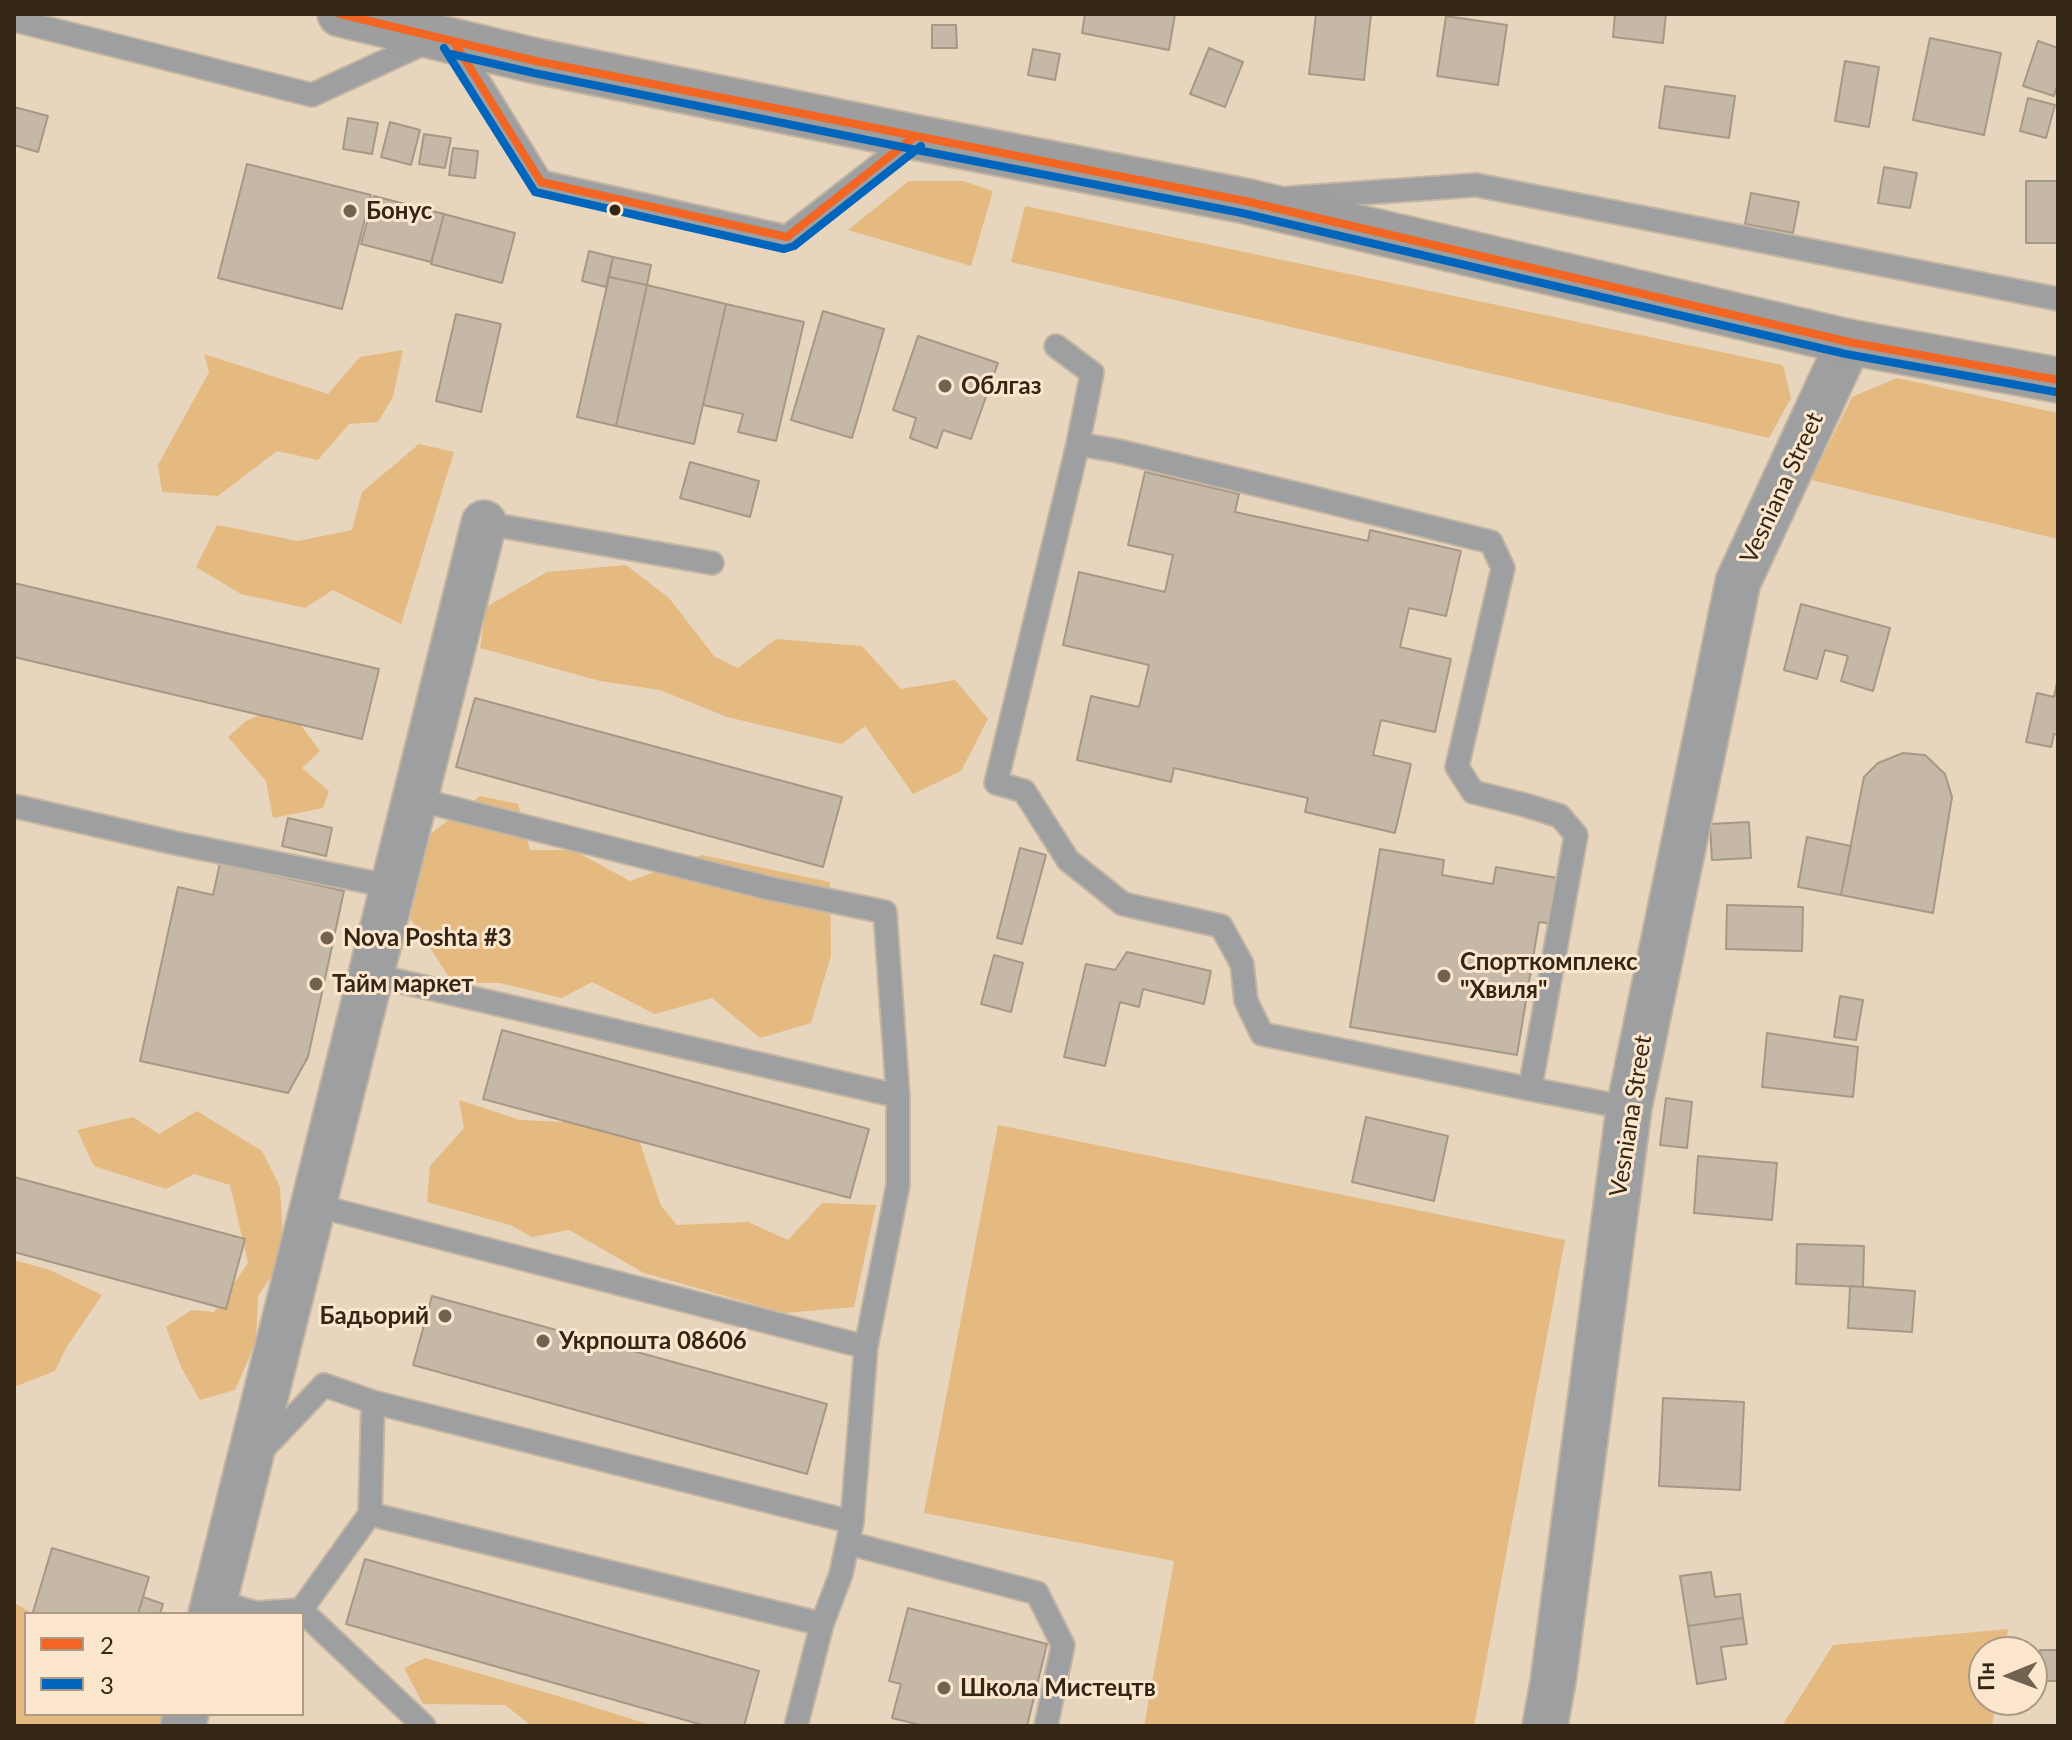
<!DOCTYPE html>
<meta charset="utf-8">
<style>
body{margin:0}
#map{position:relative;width:2072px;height:1740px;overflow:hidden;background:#e8d5be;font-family:Lato,sans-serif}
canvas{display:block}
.frame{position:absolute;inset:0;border:16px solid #332615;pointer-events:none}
.legend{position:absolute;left:24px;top:1612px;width:280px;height:104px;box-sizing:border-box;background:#fce7ce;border:2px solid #ac9a84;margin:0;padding:10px 14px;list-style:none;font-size:24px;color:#332615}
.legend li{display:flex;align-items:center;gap:16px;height:40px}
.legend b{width:40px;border:2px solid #ac9a84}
.north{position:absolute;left:1968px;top:1636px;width:80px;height:80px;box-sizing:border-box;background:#fce7ce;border:2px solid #ac9a84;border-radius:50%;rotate:269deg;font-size:22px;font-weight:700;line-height:32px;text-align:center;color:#332615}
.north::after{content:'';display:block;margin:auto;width:28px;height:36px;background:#726350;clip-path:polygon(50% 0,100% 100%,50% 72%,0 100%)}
</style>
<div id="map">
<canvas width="2072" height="1740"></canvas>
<div class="frame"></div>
<ul class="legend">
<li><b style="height:10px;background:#f26522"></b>2</li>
<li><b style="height:10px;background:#0065bd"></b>3</li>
</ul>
<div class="north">Пн</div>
</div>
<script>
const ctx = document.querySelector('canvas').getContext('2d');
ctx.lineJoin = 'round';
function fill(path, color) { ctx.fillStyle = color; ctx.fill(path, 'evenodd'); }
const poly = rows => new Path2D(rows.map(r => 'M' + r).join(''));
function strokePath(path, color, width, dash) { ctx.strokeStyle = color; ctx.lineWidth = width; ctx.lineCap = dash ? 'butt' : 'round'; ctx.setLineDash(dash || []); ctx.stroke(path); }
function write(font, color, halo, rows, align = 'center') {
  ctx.font = font + ' Lato,sans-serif'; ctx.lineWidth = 6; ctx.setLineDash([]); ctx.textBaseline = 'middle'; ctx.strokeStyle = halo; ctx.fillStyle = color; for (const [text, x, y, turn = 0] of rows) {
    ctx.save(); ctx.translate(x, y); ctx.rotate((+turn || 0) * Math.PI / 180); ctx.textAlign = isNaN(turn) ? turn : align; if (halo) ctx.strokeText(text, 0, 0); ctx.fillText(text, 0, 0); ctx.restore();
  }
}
fill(poly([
 [909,181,963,181,993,191,971,266,848,230],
 [1025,206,1783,365,1791,398,1769,438,1011,262],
 [403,350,393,397,378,422,349,424,318,460,277,451,218,496,162,492,158,465,209,372,204,354,328,394,360,357],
 [1897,378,2058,413,2058,539,1811,480,1852,397],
 [419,444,454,452,401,624,333,590,305,608,241,594,196,567,217,525,298,541,352,530,362,492],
 [626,565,669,598,714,656,738,668,776,639,862,646,901,689,955,680,988,719,961,771,913,794,865,726,842,744,727,717,660,690,600,681,480,648,486,607,547,572],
 [285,704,320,751,302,768,329,791,323,808,273,818,266,781,228,737,246,721],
 [480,796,518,804,530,850,573,850,630,881,702,855,830,882,831,956,811,1023,760,1038,712,998,655,1014,592,982,562,998,500,983,453,983,410,918,430,834],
 [459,1100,520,1120,634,1125,661,1206,677,1225,748,1222,788,1240,822,1203,876,1205,854,1307,784,1313,644,1273,569,1230,532,1237,510,1225,427,1202,430,1166,464,1128],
 [197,1111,262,1151,280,1187,284,1258,258,1296,256,1342,235,1390,200,1400,181,1367,166,1327,191,1310,214,1312,248,1263,230,1185,194,1174,166,1189,94,1166,77,1130,133,1117,159,1134],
 [998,1125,1565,1240,1474,1726,1144,1726,1174,1561,924,1513],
 [14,1260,50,1270,102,1295,66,1348,55,1371,14,1387],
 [14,1603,34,1614,26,1614,26,1714,170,1714,166,1726,14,1726],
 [2008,1629,2004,1652,1984,1652,1984,1700,1996,1700,1992,1726,1782,1726,1833,1645],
 [425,1658,558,1696,654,1726,532,1726,505,1705,423,1704,404,1668]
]), '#e5ba81');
const building = poly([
 [1085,14,1175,14,1169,50,1082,33,1085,14],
 [1316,14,1371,14,1364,80,1309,74,1316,14],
 [1615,14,1666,14,1663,43,1613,37,1615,14],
 [1446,16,1507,25,1498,85,1437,76,1446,16],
 [932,25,956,25,957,48,932,48,932,25],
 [1930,38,2001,53,1984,135,1913,120,1930,38],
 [2038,41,2058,48,2058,83,2054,96,2023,86,2038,41],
 [1209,48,1243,62,1225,107,1190,94,1209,48],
 [1033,49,1060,54,1055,80,1028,75,1033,49],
 [1845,61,1879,67,1869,127,1835,121,1845,61],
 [1665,86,1735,96,1729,138,1659,128,1665,86],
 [2028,98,2055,105,2046,138,2020,131,2028,98],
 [14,107,48,116,38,152,14,145,14,107],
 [348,118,378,123,372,154,343,149,348,118],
 [390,122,420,130,411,165,381,157,390,122],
 [424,134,451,138,445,168,419,164,424,134],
 [453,148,478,151,475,178,449,175,453,148],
 [247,164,371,195,342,309,218,278,247,164],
 [1884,167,1917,173,1910,208,1878,203,1884,167],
 [2026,181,2058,181,2058,243,2026,243,2026,181],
 [1751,193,1799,202,1793,233,1745,224,1751,193],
 [374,196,444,214,431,262,361,244,374,196],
 [444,214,515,233,502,283,431,264,444,214],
 [589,251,613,257,606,287,582,281,589,251],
 [613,257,651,265,647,285,609,277,613,257],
 [609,277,647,285,616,426,577,417,609,277],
 [647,285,726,304,694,444,616,426,647,285],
 [726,304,804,322,776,441,738,432,743,414,703,405,726,304],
 [823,311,884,329,852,438,791,420,823,311],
 [456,314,501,324,481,412,436,401,456,314],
 [918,336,998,363,971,439,943,430,937,448,910,438,916,418,893,410,918,336],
 [690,462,759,481,750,517,680,498,690,462],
 [1145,472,1239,494,1235,512,1368,541,1370,530,1461,551,1446,616,1409,608,1400,647,1451,659,1435,732,1381,720,1373,755,1411,764,1395,833,1305,812,1308,798,1174,768,1171,782,1077,760,1091,696,1139,707,1149,665,1063,645,1079,572,1165,592,1173,555,1128,545,1145,472],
 [14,583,379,669,362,739,14,657,14,583],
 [1801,604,1890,628,1873,691,1841,681,1848,656,1825,650,1817,679,1784,670,1801,604],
 [2057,683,2058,735,2054,734,2051,747,2026,742,2037,693,2054,697,2057,683],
 [475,698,842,797,823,867,456,767,475,698],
 [1903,753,1925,755,1945,774,1952,797,1933,913,1841,895,1864,777,1878,763,1903,753],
 [288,818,332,828,326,856,282,846,288,818],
 [1749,822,1751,858,1712,860,1710,824,1749,822],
 [1807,837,1851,846,1841,895,1798,887,1807,837],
 [1020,848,1046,855,1022,944,997,938,1020,848],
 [1380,849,1444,860,1442,875,1493,884,1496,867,1563,879,1555,924,1539,922,1517,1055,1350,1027,1380,849],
 [220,863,344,891,308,1057,288,1093,140,1061,178,887,213,895,220,863],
 [1727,905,1803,907,1802,951,1726,949,1727,905],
 [1127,952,1211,971,1204,1004,1143,989,1139,1007,1120,1002,1105,1066,1064,1057,1086,964,1115,970,1127,952],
 [994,955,1023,963,1011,1012,981,1004,994,955],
 [1840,996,1863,1000,1856,1040,1834,1037,1840,996],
 [502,1030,869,1129,850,1198,483,1099,502,1030],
 [1767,1033,1858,1047,1853,1097,1762,1087,1767,1033],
 [1666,1098,1692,1102,1687,1148,1660,1145,1666,1098],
 [1366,1117,1448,1136,1434,1201,1352,1182,1366,1117],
 [1698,1156,1777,1163,1772,1220,1694,1213,1698,1156],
 [14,1177,245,1239,226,1309,14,1252,14,1177],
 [1797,1244,1864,1246,1863,1287,1796,1284,1797,1244],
 [1850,1286,1915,1291,1912,1332,1848,1328,1850,1286],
 [432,1296,827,1404,807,1474,413,1365,432,1296],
 [1663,1398,1744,1402,1740,1490,1659,1486,1663,1398],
 [52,1548,149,1577,138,1614,41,1614,33,1612,52,1548],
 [365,1559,759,1671,744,1726,706,1726,346,1624,365,1559],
 [1711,1572,1715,1597,1740,1594,1743,1618,1688,1626,1680,1576,1711,1572],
 [143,1597,163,1604,160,1614,138,1614,143,1597],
 [908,1608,1047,1644,1027,1726,924,1726,892,1718,901,1684,889,1681,908,1608],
 [1743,1618,1747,1644,1721,1647,1726,1679,1697,1684,1688,1626,1743,1618],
 [2040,1650,2058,1650,2058,1681,2040,1681,2040,1650]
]);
fill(building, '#c6b8a6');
strokePath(building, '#a79886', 2);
const service = poly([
 [14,20,312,95,431,40],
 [455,43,541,182,787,237,914,138],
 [1290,198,1476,185,2058,299],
 [1056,346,1092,373,1078,444],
 [484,523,712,563],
 [416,799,768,888,885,912,898,1096,898,1185,866,1347,852,1522,841,1574,822,1624,796,1726],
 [14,806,175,843,394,887],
 [372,975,898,1096],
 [1530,1089,1262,1034,1246,1001,1242,964,1221,926,1123,904,1068,860,1024,791,996,783,1078,444,1118,451,1297,494,1491,542,1503,568,1457,767,1473,792,1525,805,1560,816,1576,835,1530,1089,1629,1108],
 [314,1205,866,1347],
 [373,1402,370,1514,301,1610,424,1726],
 [258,1446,265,1447,324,1385,373,1402,852,1522],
 [370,1514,822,1624],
 [848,1543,1037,1593,1063,1645,1046,1726],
 [236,1607,255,1613,301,1610]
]);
const minor = poly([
 [211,1614,484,523],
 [183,1726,186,1714]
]);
const tertiary = poly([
 [1545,1726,1553,1682,1629,1108,1738,582,1849,342]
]);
const secondary = poly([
 [340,14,536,61,914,137,1245,201,1849,342,2058,380]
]);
strokePath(service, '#c4b5a3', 26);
strokePath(minor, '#c4b5a3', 48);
strokePath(tertiary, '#c4b5a3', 48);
strokePath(secondary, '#c4b5a3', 48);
strokePath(service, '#9d9fa1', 22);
strokePath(minor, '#9d9fa1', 44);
strokePath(tertiary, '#9d9fa1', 44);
strokePath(secondary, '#9d9e9d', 44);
strokePath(poly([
 [340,14,536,61,1245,201,1849,342,2058,380],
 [454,42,541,182,787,237,914,137]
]), '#f26522', 8);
strokePath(poly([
 [444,48,535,192,784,249,794,246,921,146],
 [451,54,534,73,912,149,1242,213,1846,354,2056,392]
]), '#0065bd', 8);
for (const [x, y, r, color] of [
 [615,210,7,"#332615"],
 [350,211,8,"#726350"],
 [945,386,8,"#726350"],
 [327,938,8,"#726350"],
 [1444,976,8,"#726350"],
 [316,984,8,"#726350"],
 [445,1316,8,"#726350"],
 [543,1341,8,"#726350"],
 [944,1688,8,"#726350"]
]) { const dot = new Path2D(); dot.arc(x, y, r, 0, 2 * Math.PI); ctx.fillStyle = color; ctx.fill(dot); strokePath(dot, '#fce7ce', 3); }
write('bold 24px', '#332615', '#fce7ce', [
 ["Бонус",366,211],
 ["Облгаз",961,386],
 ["Nova Poshta #3",343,938],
 ["Спорткомплекс",1460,962],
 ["\"Хвиля\"",1460,990],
 ["Тайм маркет",332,984],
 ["Бадьорий",429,1316,"right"],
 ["Укрпошта 08606",559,1341],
 ["Школа Мистецтв",960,1688]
], 'left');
write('24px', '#332615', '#fce7ce', [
 ["Vesniana Street",1782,488,-65],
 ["Vesniana Street",1631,1116,-81]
]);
</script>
